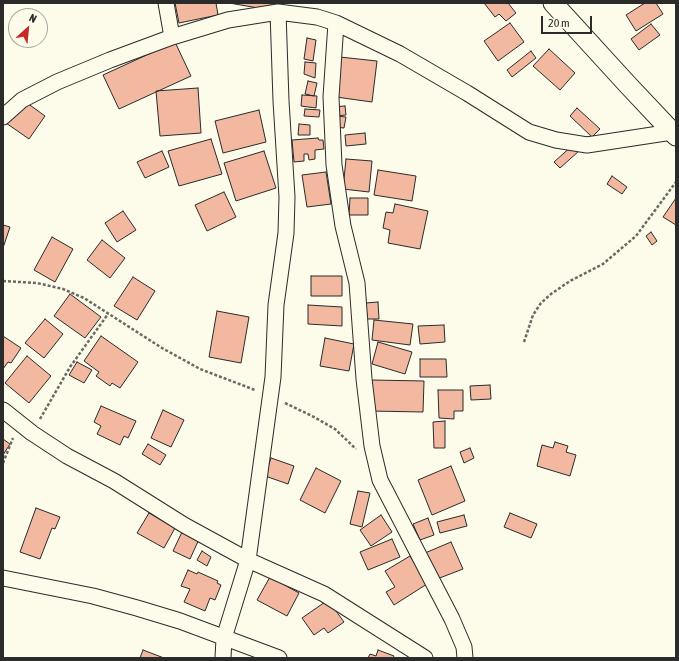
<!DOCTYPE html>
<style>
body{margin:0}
#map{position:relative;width:679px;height:661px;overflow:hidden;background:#fdfbea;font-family:"Asap Condensed",sans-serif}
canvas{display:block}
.frame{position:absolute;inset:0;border:4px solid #2b2b2b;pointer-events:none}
.north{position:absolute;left:8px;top:8px;width:40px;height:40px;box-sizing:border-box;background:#fdfbea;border:1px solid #a9a89e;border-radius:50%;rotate:27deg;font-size:11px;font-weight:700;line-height:16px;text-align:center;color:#2b2b2b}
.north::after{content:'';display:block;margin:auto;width:14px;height:18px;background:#c62828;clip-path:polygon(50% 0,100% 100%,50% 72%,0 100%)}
.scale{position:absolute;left:541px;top:16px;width:51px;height:18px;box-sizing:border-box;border:2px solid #2b2b2b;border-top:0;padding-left:5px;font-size:12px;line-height:14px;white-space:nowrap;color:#2b2b2b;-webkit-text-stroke:3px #fdfbea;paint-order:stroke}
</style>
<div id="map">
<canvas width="679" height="661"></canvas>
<div class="frame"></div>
<div class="north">N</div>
<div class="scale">20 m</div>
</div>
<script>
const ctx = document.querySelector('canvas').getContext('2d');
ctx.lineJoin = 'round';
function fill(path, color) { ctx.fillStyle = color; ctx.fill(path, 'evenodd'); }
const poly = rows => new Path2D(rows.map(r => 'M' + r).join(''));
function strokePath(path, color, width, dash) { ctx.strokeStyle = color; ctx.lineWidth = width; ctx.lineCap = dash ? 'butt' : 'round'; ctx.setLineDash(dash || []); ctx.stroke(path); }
const building = poly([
 [175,3,216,3,218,15,179,23,175,3],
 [229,3,271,3,270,10,229,3],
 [484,3,508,3,516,13,506,21,499,14,495,17,484,3],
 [645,3,656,3,663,14,636,31,626,15,645,3],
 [510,23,524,42,498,61,484,41,510,23],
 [651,24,660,35,639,50,631,39,651,24],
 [307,38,316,40,313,61,304,59,307,38],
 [175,42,191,76,119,109,103,75,175,42],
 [549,49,575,73,560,90,533,66,549,49],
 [531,51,536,58,512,77,507,70,531,51],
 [340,57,377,61,372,102,336,97,340,57],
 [305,62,316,63,315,78,304,74,305,62],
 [308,81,317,83,314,96,305,94,308,81],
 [198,88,201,133,160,136,156,91,198,88],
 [302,95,317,96,316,108,301,106,302,95],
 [23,100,45,116,29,139,6,123,23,100],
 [345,106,346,115,334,116,333,107,345,106],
 [577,108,600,129,592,137,570,116,577,108],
 [305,109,320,110,319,117,304,116,305,109],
 [259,110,266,142,223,153,215,121,259,110],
 [337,116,346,117,344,128,335,127,337,116],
 [299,124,310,125,310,135,298,135,299,124],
 [365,133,366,144,346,146,345,135,365,133],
 [318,138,319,140,323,140,324,149,315,150,315,159,309,160,308,154,304,154,304,161,294,162,292,140,318,138],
 [211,139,222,174,179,186,168,151,211,139],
 [573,145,579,151,560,168,554,162,573,145],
 [162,151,169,167,145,178,137,162,162,151],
 [264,151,276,188,236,201,224,163,264,151],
 [346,159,372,161,369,192,343,189,346,159],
 [378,170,416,176,412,201,374,195,378,170],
 [326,172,331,204,307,207,302,175,326,172],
 [612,176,627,187,622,194,607,184,612,176],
 [224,192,236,217,207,231,195,205,224,192],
 [350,198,368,198,368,215,349,215,350,198],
 [676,198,676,225,663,217,676,198],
 [395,204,428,211,420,249,388,243,390,230,383,228,386,212,393,213,395,204],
 [123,211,136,230,117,242,105,223,123,211],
 [3,225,10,227,3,248,3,225],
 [651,232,657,241,652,245,646,236,651,232],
 [52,237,73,249,55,282,34,270,52,237],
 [102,240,125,258,110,278,87,260,102,240],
 [311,276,342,276,342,296,311,296,311,276],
 [133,277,155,291,137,320,114,306,133,277],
 [70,294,101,317,85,338,54,316,70,294],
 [378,302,379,319,367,319,366,303,378,302],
 [308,305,342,307,342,326,308,324,308,305],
 [217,311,249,317,241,363,209,357,217,311],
 [45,319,63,334,44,358,25,343,45,319],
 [374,320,413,324,410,345,372,340,374,320],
 [444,325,445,342,420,344,418,326,444,325],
 [3,336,21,348,11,363,8,362,3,369,3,336],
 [101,336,138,362,120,388,112,383,110,386,96,376,99,372,84,361,101,336],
 [325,338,354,344,349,371,320,366,325,338],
 [378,342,412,352,405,374,372,364,378,342],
 [27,356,51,376,29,403,5,383,27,356],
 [420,359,446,359,447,377,420,377,420,359],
 [77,362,92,370,84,383,69,375,77,362],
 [371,380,424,381,423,412,370,411,371,380],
 [490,385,491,399,471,400,470,386,490,385],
 [438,390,463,390,463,411,454,411,454,419,439,418,438,390],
 [101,406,136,421,128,438,124,436,120,445,97,434,101,426,94,422,101,406],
 [163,410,184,420,171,447,151,438,163,410],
 [445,421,445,448,434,448,433,422,445,421],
 [3,439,10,444,3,455,3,439],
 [555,442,568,446,566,452,576,455,570,476,537,466,542,445,553,448,555,442],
 [148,444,166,455,160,465,142,454,148,444],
 [470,448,474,458,464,463,460,452,470,448],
 [271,458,294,466,288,484,265,476,271,458],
 [451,466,465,501,432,515,418,480,451,466],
 [316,468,341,481,325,513,300,500,316,468],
 [358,491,370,493,362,527,350,524,358,491],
 [36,508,60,517,55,529,52,528,40,559,20,552,36,508],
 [149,513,175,528,164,548,137,533,149,513],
 [510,513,537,524,531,538,504,527,510,513],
 [381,515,392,532,371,546,360,530,381,515],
 [464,515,467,526,440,533,437,522,464,515],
 [428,518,434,535,420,540,413,524,428,518],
 [183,530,200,537,190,559,173,551,183,530],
 [392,539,400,557,368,570,360,552,392,539],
 [451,542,463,569,437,579,425,553,451,542],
 [202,551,211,557,207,566,197,560,202,551],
 [410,556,427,584,394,605,386,592,395,587,385,571,410,556],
 [188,570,197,574,198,572,218,581,217,583,221,585,215,600,210,598,205,611,184,602,190,589,181,586,188,570],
 [270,577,299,593,287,616,257,600,270,577],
 [328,600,344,622,328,633,324,628,314,635,302,618,328,600],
 [143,650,164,658,140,658,143,650],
 [378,650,394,656,393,658,368,658,370,654,376,656,378,650]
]);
fill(building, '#f2b8a0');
strokePath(building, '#2b2b2b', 1);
const minor = poly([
 [166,3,172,37],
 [336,23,331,97,334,165,343,226,357,283,364,379,372,446,380,480,452,619,464,647,465,658],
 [3,117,22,100,57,82,110,60,172,37,228,20,278,12,317,17,336,23,400,54,467,93,529,132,556,140,587,145,672,132],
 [3,410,32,433,67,456,114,481,184,525,248,560,324,594,425,658],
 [3,578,93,596,137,608,180,621,279,658],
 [223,658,224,638,248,560,273,377,276,305,286,233,287,197,281,101,278,12]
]);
const tertiary = poly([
 [553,3,628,85,676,136]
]);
strokePath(minor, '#2b2b2b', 17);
strokePath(tertiary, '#2b2b2b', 21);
strokePath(poly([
 [3,281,37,283,63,289,84,298,162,348,200,369,255,390],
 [524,342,533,315,541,303,551,294,570,281,603,264,636,236,676,182],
 [285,403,314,417,335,429,356,449],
 [40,419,70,367,108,314],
 [3,463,13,438]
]), '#6a6964', 2.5, [3, 2]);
strokePath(minor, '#fdfbea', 15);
strokePath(tertiary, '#fdfbea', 19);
</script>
